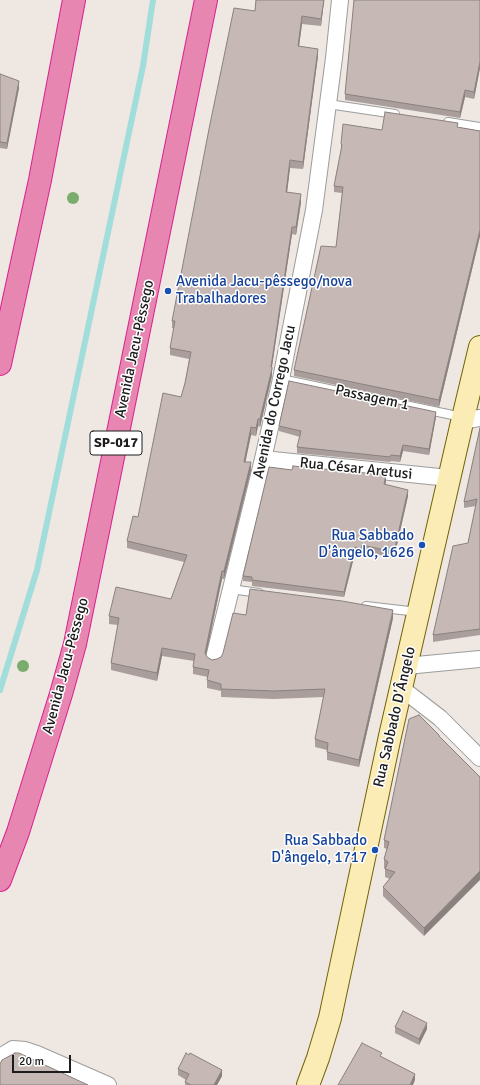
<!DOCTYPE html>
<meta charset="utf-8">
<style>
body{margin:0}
#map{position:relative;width:480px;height:1085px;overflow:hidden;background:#eee7e2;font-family:Signika,sans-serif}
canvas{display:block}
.scale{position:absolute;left:12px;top:1055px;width:59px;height:18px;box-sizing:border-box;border:2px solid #1c1c1c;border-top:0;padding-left:5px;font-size:12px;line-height:14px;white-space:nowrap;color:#1c1c1c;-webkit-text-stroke:3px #fff;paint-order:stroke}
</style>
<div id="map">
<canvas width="480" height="1085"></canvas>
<div class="scale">20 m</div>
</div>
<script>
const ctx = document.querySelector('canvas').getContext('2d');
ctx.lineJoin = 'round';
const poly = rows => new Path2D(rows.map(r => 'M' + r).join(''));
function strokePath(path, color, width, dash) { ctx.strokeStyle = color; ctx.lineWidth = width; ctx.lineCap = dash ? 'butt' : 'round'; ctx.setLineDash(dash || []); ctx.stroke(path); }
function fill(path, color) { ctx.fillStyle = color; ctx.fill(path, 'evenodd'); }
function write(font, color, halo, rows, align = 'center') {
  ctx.font = font + ' Signika,sans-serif'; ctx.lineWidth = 3; ctx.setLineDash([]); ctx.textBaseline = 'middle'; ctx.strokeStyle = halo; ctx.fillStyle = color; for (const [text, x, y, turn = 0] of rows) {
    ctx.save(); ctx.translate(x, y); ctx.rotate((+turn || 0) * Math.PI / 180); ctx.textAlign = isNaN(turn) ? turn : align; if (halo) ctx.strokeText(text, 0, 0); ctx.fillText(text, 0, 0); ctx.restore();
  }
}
strokePath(poly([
 [0,690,37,570,143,66,153,0]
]), '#a1dddb', 6);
const lane = poly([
 [328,104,395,114],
 [448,122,480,127],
 [281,379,462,417],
 [231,589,259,593],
 [366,606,418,612]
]);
const street = poly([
 [462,421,480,418],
 [263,459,449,478],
 [214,658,263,459,281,379,314,210,334,58,340,0],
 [406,666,480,659],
 [401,688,440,718,480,758],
 [0,1057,13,1049,25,1050,37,1054,108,1085]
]);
const secondary = poly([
 [308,1085,318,1058,330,1018,390,736,463,418,480,347]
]);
const highway = poly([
 [0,364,40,180,74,0],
 [0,880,18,832,61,694,75,644,206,0]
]);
strokePath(lane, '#9d9d9d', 10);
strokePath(street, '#9d9d9d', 18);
strokePath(secondary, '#736403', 24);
strokePath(highway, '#d9218e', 24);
strokePath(lane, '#fff', 8);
strokePath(street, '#fff', 16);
strokePath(secondary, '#faecb4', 22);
strokePath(highway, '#e787b1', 22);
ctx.fillStyle = '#7aac6b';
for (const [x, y] of [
 [73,198],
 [23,666]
]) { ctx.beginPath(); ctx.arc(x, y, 6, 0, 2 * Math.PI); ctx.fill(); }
fill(poly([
 [256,0,324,0,321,26,302,24,299,46,318,56,303,169,290,168,287,193,301,202,296,235,292,234,272,367,272,377,260,427,258,426,256,436,251,435,245,462,251,470,224,579,222,579,206,655,207,657,212,660,217,659,221,657,246,615,393,618,359,767,327,760,327,750,315,747,315,739,324,697,274,699,221,697,221,691,207,688,207,680,208,677,193,674,193,667,194,661,162,656,157,681,111,670,111,663,118,625,109,624,109,616,171,599,184,562,127,548,127,541,138,517,181,397,185,383,189,359,170,355,170,348,174,329,172,328,172,321,255,11],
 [480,0,480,68,474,99,465,97,460,118,345,100,345,94],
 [0,74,19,88,7,149,0,148],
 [458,127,480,131,480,236,439,407,294,376,294,370,336,247,342,193,334,192,334,186,341,151,341,144,382,130],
 [436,417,429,455,403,451,400,462,391,461,390,462,297,453,297,447,300,437,279,431,279,426],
 [480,428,480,635,433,642,433,635,468,543,476,506,464,508,464,502],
 [386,481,385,485,408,496,394,558,362,551,361,555,355,553,344,597,252,586,252,582,243,581,243,576],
 [439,735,424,936,383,896,383,887,390,879,385,877,385,869,384,868,384,859,387,849,384,848,384,840],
 [395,1027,427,1029,419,1045,395,1033],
 [178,1069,222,1076,217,1085,185,1085,185,1082,186,1080,178,1075]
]), '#a99e9c');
fill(poly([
 [324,0,321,26,321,19],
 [302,16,302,24,298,54,298,46],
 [318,49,318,56,303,169,303,162],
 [480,62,480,68,474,99,474,92],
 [19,81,19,88,7,149,7,143],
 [465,90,465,97,460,118,460,112],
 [290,160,290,168,286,200,286,192],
 [301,194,301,202,296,235,296,227],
 [292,227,292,234,271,372,272,367,272,375,260,427,260,419,271,367],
 [480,230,480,236,439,407,439,400],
 [436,412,436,417,429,455,429,449],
 [258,419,258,426,256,436,256,428],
 [251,427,251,435,244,469,244,462],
 [403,445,403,451,400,462,400,456],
 [251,462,251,470,224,579,224,571],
 [386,475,386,481,384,490,384,484],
 [408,490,408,496,394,558,394,552],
 [362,545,362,551,361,555,361,549],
 [355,547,355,553,344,597,344,592],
 [222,571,222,579,218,598,205,660,205,653,218,590],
 [393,610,393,618,359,767,359,760],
 [162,648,162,656,157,681,157,673],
 [480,871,480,880,424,936,424,928],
 [427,1023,427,1029,419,1045,419,1039],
 [222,1070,222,1076,217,1085,214,1085],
 [415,1074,415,1080,413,1085,410,1085]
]), '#8a817f');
const building = poly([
 [256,0,324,0,321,19,302,16,298,46,318,49,303,162,290,160,286,192,301,194,296,227,292,227,271,367,272,367,272,369,260,419,258,419,256,428,251,427,244,462,251,462,224,571,222,571,218,590,205,653,207,657,212,660,217,659,221,657,223,653,233,613,246,615,250,589,342,601,393,610,359,760,327,752,328,743,315,739,325,689,274,691,221,689,221,684,207,680,209,670,193,667,195,654,162,648,157,673,111,663,119,618,109,616,116,587,171,599,187,555,127,541,133,516,138,517,163,393,181,397,185,383,191,352,170,348,175,321,172,321,209,129,234,8,255,11,256,0],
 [354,0,480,0,480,62,474,92,465,90,460,112,345,94,354,0],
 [0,74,19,81,7,143,0,142,0,74],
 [385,112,458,123,457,127,480,131,480,230,439,400,294,370,321,246,336,247,343,187,334,186,342,145,341,144,343,124,382,130,385,112],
 [289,381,436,412,429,449,403,445,400,456,391,455,390,457,297,447,301,431,279,426,289,381],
 [480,428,480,629,433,635,453,546,468,543,477,499,464,502,480,428],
 [293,466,386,475,384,484,408,490,394,552,362,545,361,549,355,547,344,592,252,580,252,577,243,576,269,467,292,470,293,466],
 [419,715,439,735,439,736,480,777,480,871,424,928,383,887,395,872,385,869,388,862,384,859,389,842,384,840,409,719,419,715],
 [403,1011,427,1023,419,1039,395,1027,403,1011],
 [362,1043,382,1053,380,1056,415,1074,410,1085,338,1085,362,1043],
 [15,1053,19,1053,88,1085,0,1085,0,1064,2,1060,15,1053],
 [186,1053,189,1055,190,1053,222,1070,214,1085,191,1085,185,1082,189,1074,178,1069,186,1053]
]);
fill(building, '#c5b8b5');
strokePath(building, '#8a817f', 1);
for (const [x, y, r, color] of [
 [168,291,4,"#1a4fb4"],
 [422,545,4,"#1a4fb4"],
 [375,850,4,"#1a4fb4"]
]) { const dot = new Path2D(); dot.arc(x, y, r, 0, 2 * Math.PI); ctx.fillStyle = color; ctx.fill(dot); strokePath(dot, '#fff', 1.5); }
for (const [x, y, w] of [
 [116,443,52]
]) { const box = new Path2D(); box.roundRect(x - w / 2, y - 12, w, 24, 3); ctx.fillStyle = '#fff'; ctx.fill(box); strokePath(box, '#1c1c1c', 1); }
write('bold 14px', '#1c1c1c', null, [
 ["SP-017",116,443]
]);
write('15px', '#164399', '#fff', [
 ["Avenida Jacu-pêssego/nova",176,282,"left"],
 ["Trabalhadores",176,299,"left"],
 ["Rua Sabbado",414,536],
 ["D'ângelo, 1626",414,553],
 ["Rua Sabbado",367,841],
 ["D'ângelo, 1717",367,858]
], 'right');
write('15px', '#1c1c1c', '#fff', [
 ["Avenida Jacu-Pêssego",135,349,-78],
 ["Passagem 1",372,398,12],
 ["Avenida do Corrego Jacu",275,402,-78],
 ["Rua César Aretusi",356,469,6],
 ["Avenida Jacu-Pêssego",66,666,-75],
 ["Rua Sabbado D'Ângelo",395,717,-77]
]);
</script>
